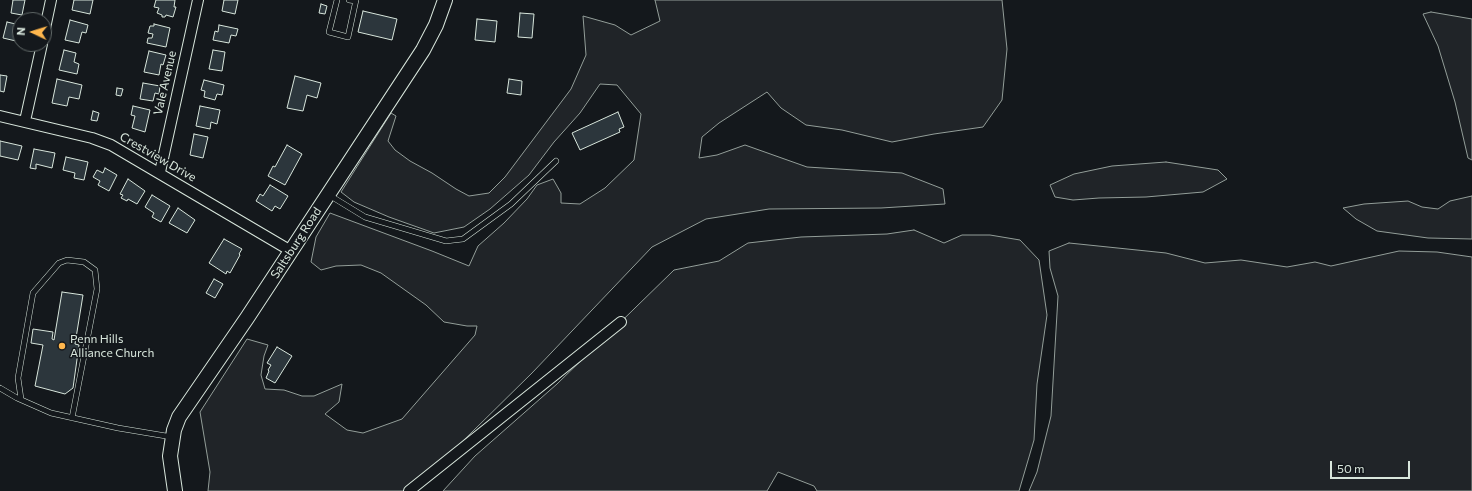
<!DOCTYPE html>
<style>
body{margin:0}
#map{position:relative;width:1472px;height:491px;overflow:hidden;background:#14181c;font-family:Commissioner,sans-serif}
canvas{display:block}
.north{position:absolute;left:12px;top:12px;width:40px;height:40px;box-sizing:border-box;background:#14181c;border:1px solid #626a69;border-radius:50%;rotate:274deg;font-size:11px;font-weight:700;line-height:16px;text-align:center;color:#d8e6dc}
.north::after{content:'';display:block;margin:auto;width:14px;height:18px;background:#ffb74d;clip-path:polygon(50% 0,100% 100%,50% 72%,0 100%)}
.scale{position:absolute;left:1330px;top:461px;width:80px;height:18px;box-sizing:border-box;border:2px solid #d8e6dc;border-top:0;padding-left:5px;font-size:12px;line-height:14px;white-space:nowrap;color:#d8e6dc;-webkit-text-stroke:3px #14181c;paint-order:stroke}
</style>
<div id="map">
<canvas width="1472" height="491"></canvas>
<div class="north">N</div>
<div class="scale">50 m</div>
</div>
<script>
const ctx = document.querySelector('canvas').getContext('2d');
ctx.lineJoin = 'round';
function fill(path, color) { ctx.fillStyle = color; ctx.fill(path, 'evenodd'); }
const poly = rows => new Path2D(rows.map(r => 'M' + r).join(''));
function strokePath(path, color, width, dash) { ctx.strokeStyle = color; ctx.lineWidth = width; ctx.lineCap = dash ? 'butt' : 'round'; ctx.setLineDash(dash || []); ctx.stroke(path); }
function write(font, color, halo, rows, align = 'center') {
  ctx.font = font + ' Commissioner,sans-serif'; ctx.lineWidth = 3; ctx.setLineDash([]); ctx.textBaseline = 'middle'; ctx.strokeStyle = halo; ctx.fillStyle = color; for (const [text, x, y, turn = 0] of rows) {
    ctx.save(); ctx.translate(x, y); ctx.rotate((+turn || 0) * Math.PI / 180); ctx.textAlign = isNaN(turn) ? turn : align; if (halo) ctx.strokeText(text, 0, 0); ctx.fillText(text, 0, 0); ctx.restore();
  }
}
const green = poly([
 [655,0,1002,0,1007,49,1002,100,983,127,934,134,892,142,842,130,806,125,781,108,767,92,719,123,702,137,699,158,717,155,745,145,807,167,902,173,943,189,945,204,881,208,769,209,706,219,652,247,532,373,412,491,208,491,210,472,200,412,247,339,268,345,264,356,261,375,265,389,284,390,302,396,314,396,342,384,339,402,325,414,347,430,363,433,402,419,475,335,477,326,467,326,444,322,426,305,381,273,361,265,336,266,321,270,311,262,316,237,330,213,432,251,469,266,478,246,504,223,527,199,537,185,553,179,561,193,561,203,580,204,605,188,634,160,641,114,617,85,600,84,580,113,554,142,529,175,490,209,464,227,434,233,389,217,354,202,341,192,391,113,396,116,388,141,395,150,410,161,432,173,456,189,469,196,489,193,505,177,571,89,586,55,583,16,615,25,631,35,660,21,655,0],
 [1431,12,1472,19,1472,160,1468,158,1455,102,1438,46,1423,14,1431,12],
 [1166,162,1218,170,1227,179,1203,192,1146,197,1099,198,1073,200,1055,197,1050,185,1074,174,1112,166,1166,162],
 [1472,196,1472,239,1428,238,1377,231,1356,219,1343,208,1364,204,1408,201,1422,207,1438,209,1450,201,1472,196],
 [914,230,944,243,962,235,990,235,1020,240,1039,260,1047,315,1037,384,1034,440,1019,491,817,491,814,486,778,472,767,491,443,491,475,456,557,384,674,270,719,261,748,243,801,237,887,234,914,230],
 [1069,243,1166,253,1205,263,1241,260,1287,267,1315,262,1331,266,1399,251,1437,252,1472,257,1472,491,1029,491,1037,472,1051,416,1058,296,1050,268,1049,251,1069,243]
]);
fill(green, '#202428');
strokePath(green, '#939e99', 1);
const building = poly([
 [13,0,25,0,22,15,11,13,13,0],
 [74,0,93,0,90,14,72,10,74,0],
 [156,0,175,0,174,7,176,7,173,17,166,15,165,17,162,17,162,15,157,13,159,8,154,7,156,0],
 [224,0,238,0,235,14,222,11,224,0],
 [321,4,327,6,325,14,319,13,321,4],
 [363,11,397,19,392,40,358,32,363,11],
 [520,13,534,14,532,38,518,37,520,13],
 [477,19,497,21,495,42,475,40,477,19],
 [70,20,88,25,86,33,82,32,79,43,65,40,70,20],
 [7,22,20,25,16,41,3,38,7,22],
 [154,24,170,28,166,47,147,43,148,38,152,38,153,34,148,33,150,26,154,26,154,24],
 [219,25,238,29,236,36,231,35,229,43,213,40,215,31,218,32,219,25],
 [64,50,76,53,74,62,79,64,77,74,59,70,64,50],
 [213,50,225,52,222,71,209,69,213,50],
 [149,51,166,55,163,65,161,64,159,75,144,72,149,51],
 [0,75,7,76,4,92,0,91,0,75],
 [295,76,321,83,317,98,307,95,303,111,287,108,295,76],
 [57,79,82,85,79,99,69,97,67,106,52,103,57,79],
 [509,79,522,81,521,95,507,93,509,79],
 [204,80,224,85,222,95,217,94,215,100,204,97,205,91,201,90,204,80],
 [143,83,160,86,159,94,155,93,153,101,140,99,143,83],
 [117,88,123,89,121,96,116,95,117,88],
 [133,106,150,110,145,132,132,128,135,116,131,115,133,106],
 [200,106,220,110,217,124,211,122,210,129,196,126,200,106],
 [93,111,99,113,97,121,91,120,93,111],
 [618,112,624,127,619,129,620,132,580,150,572,133,618,112],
 [194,134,208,137,203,158,190,155,194,134],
 [0,141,22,146,18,160,0,156,0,141],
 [287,145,302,154,285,185,268,176,273,166,275,167,287,145],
 [34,149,55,153,52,168,36,164,36,169,30,168,34,149],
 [66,157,88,162,84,180,74,178,75,173,63,170,66,157],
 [105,168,117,175,109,191,98,185,100,181,93,177,97,170,103,173,105,168],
 [128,179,145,191,137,204,128,199,127,201,121,198,123,195,120,194,128,179],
 [270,185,288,196,280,209,275,206,272,211,256,201,260,194,263,196,270,185],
 [152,195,170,206,161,222,152,217,154,213,145,207,152,195],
 [178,208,195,220,187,233,169,223,178,208],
 [224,239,242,249,239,254,240,255,230,273,227,271,226,274,209,263,224,239],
 [214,279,223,284,215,298,206,293,214,279],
 [62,292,83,295,75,344,79,345,73,388,65,394,35,386,43,345,31,343,33,329,53,332,52,339,54,340,62,292],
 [277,347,292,356,275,383,266,378,269,371,268,370,271,365,267,363,277,347]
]);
fill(building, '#2c363c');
strokePath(building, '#d8e6dc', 1);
const service = poly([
 [337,0,329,32,348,37,356,0],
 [349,0,356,1],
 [329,195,365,217,446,241,454,240,463,239,511,204,556,161],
 [0,388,17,398,51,413,118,428,172,437],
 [21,399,18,378,33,293,59,263,67,260,84,262,95,270,97,289,72,418]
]);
const minor = poly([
 [44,33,51,0],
 [0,116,92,138,111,145,291,251],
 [25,121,42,44],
 [160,172,198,0],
 [409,491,621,322]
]);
const secondary = poly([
 [175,491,170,456,174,430,179,417,247,318,423,50,436,25,445,0]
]);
strokePath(service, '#d8e6dc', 6);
strokePath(minor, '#d8e6dc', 12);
strokePath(secondary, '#d8e6dc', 16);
strokePath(service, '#14181c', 5);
strokePath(minor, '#14181c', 10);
strokePath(secondary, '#14181c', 14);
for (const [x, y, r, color] of [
 [62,346,4,"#ffb74d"]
]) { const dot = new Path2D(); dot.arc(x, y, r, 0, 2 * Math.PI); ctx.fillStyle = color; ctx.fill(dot); strokePath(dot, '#14181c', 1.5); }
write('12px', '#d8e6dc', '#14181c', [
 ["Vale Avenue",165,83,-77],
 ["Crestview Drive",158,157,30],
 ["Saltsburg Road",296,243,-57]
]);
write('12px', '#d8e6dc', '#14181c', [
 ["Penn Hills",70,339],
 ["Alliance Church",70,353]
], 'left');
</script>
